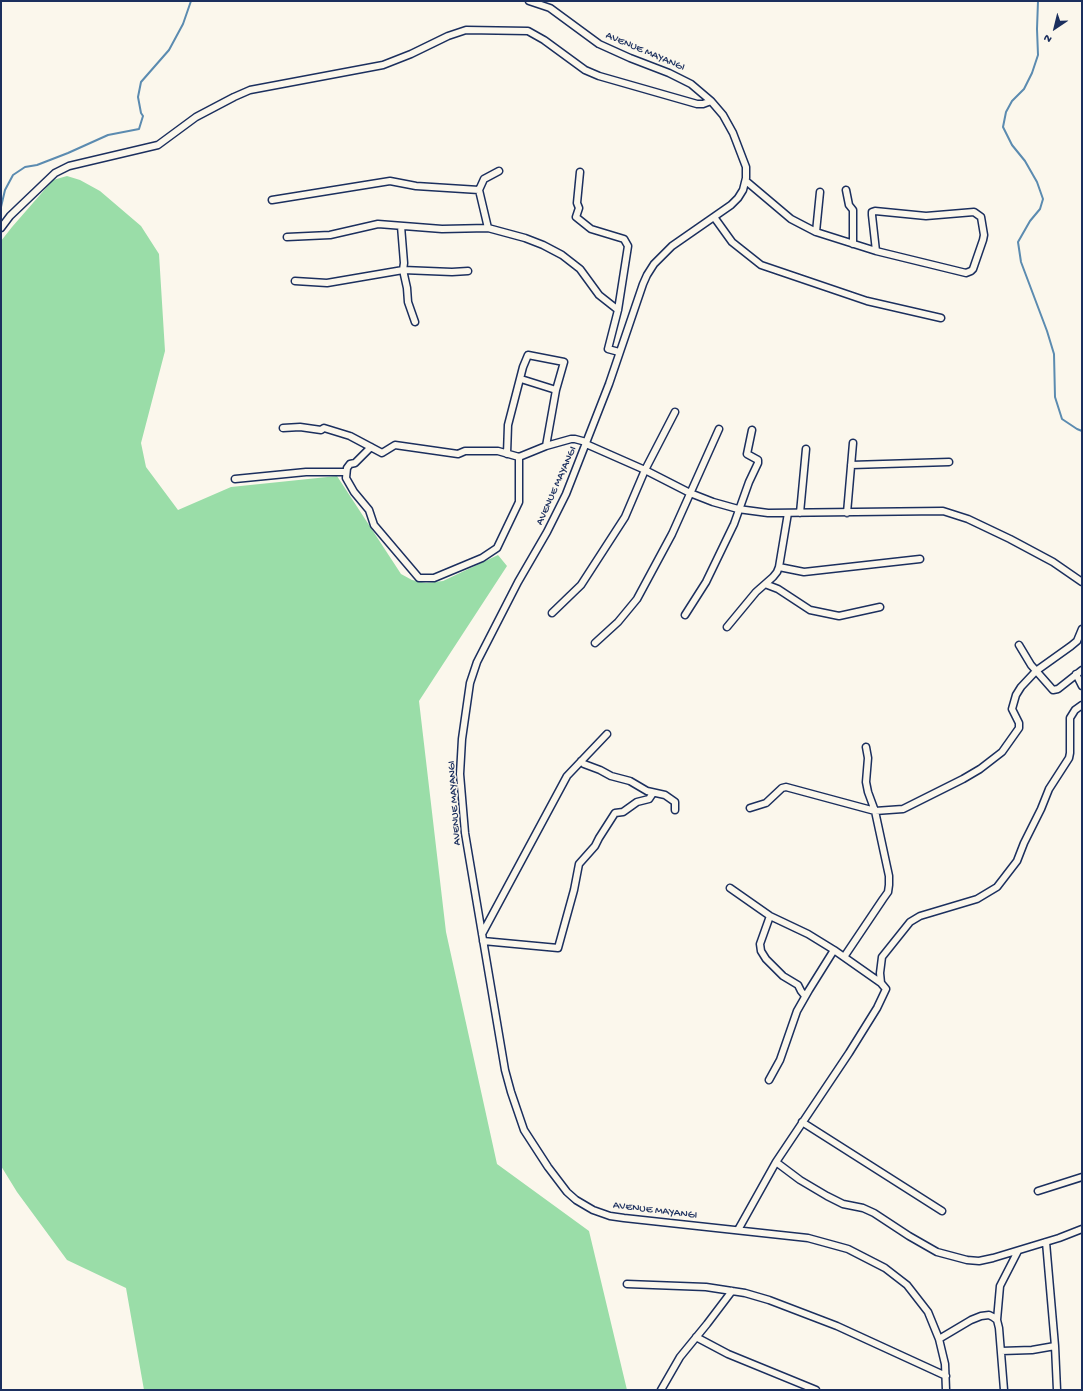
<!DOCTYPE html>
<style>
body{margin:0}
#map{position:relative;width:1083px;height:1391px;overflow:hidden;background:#fbf7ec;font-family:"Gochi Hand",sans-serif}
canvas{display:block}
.frame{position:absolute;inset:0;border:2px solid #1b2f5e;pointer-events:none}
.north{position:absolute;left:1035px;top:8px;width:40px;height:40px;-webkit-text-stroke:3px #fbf7ec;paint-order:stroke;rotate:215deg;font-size:11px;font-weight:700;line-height:16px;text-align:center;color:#1b2f5e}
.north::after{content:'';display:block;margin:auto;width:14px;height:18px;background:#1b2f5e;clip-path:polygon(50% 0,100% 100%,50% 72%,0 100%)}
</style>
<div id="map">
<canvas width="1083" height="1391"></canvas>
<div class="frame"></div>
<div class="north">N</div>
</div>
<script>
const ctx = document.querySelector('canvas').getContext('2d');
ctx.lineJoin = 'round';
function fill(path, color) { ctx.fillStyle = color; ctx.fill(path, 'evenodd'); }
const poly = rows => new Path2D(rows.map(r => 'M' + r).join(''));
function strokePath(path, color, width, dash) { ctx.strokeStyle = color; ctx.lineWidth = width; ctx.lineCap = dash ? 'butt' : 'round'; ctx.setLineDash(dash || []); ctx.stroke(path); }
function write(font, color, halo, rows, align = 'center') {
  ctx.font = font + ' "Gochi Hand",sans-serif'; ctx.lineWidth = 3; ctx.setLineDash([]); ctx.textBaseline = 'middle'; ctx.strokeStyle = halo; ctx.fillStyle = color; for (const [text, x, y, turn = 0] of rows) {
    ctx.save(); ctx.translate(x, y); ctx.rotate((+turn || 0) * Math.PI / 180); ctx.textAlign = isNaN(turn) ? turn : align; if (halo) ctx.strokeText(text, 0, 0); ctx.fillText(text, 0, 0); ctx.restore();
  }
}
fill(poly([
 [67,176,80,180,100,191,141,226,159,254,165,351,141,443,146,467,178,510,231,487,337,476,401,574,412,580,426,583,443,581,498,555,507,566,419,701,446,932,497,1164,589,1231,627,1390,144,1390,126,1288,67,1260,17,1192,1,1166,1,241,12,227,53,180]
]), '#9adda8');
strokePath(poly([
 [1038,1,1037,29,1038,55,1032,73,1024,89,1012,101,1006,112,1003,127,1012,145,1025,161,1037,182,1043,199,1040,209,1030,221,1018,242,1021,262,1047,331,1054,354,1055,397,1062,419,1077,429,1082,431],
 [1,207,5,190,13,175,25,167,37,165,68,153,108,135,139,129,143,116,141,113,138,97,141,82,169,50,183,24,191,1]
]), '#5b8bb0', 2);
const minor = poly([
 [529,1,550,8,599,44,630,58,669,73,691,84,711,101,723,115,733,133,746,167,746,178,743,190,738,198,731,205,672,246,654,264,647,275,643,284,609,384,566,494,547,532,518,582,477,662,470,683,462,739,460,774,465,833,505,1070,511,1092,524,1130,548,1167,567,1192,576,1200,593,1210,610,1216,624,1218,808,1238,848,1249,885,1268,907,1285,928,1312,939,1339,945,1364,946,1390],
 [580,172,577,203,579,208,576,217,591,229,624,239,628,246,618,310,608,349,619,352],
 [746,181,791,219,816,232,876,251,966,273,971,271,973,269,983,240,984,235,981,217,974,212,926,216,875,211,872,212,872,215,876,251],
 [846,190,849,205,853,210,853,244],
 [272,200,390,181,416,186,479,190],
 [714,217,732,242,761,265,867,301,941,318],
 [1,228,10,216,55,173,69,166,158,145,196,117,234,97,250,90,383,65,411,54,448,36,466,30,528,31,544,40,585,70,599,76,697,104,703,104,711,101],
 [488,228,479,190,484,179,499,171],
 [816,232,820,192],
 [287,237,330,235,378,224,442,229,488,228,525,238,543,245,562,255,580,269,599,295,618,310],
 [295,281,327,283,403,270,404,263,401,226],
 [415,322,408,302,407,288,403,270,452,272,468,271],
 [521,379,556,390],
 [283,428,300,427,321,430,324,428,350,436,382,453,395,445,458,454,465,451,498,451,519,457,546,446,571,439,575,439,586,442],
 [586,444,645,470,690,493,713,502,738,509,768,513,943,511,968,519,1010,539,1053,562,1082,582],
 [371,447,355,463,350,464,347,468,346,478,354,492,369,510,374,525,419,578,434,578,482,558,497,548,519,502,519,457],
 [507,454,508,425,523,367,528,355,564,362,556,390,546,446],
 [851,465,949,462],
 [235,479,306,472,346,472],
 [800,513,806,449],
 [847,513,853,443],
 [779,567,804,572,920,559],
 [765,584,778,589,810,610,839,616,880,607],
 [552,613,581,585,625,517,645,470,675,412],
 [685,615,706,582,734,524,749,482,758,463,758,460,747,454,752,430],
 [727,627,756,592,773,577,777,572,779,567,788,513],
 [595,643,618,622,637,599,672,534,719,429],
 [1019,645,1031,665,1053,690,1058,689,1082,670],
 [1076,674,1082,686],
 [581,761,584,764,600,770,611,776,630,781,647,791,665,795,675,802,675,810],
 [750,808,766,803,782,788,786,787,875,811,903,809,963,779,980,769,1002,752,1019,728,1019,723,1012,709,1016,695,1021,687,1036,671,1071,646,1077,641,1082,629],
 [730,888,770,916,808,934,834,950,881,983,886,989,877,1008,849,1053,776,1162,738,1230],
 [770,916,760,944,761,951,766,959,783,976,798,985,801,991,805,996],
 [482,934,567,776,607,734],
 [483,941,558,948,574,890,579,864,595,846,599,838,615,813,623,812,637,802,649,799,653,793],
 [844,957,883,899,888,892,889,885,889,876,875,811,868,792,866,782,868,758,866,747],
 [881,983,880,973,882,957,910,922,920,916,977,899,997,887,1017,861,1024,843,1041,809,1049,789,1069,758,1070,753,1070,718,1075,710,1082,705],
 [769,1080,780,1060,797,1011,809,990,834,950],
 [802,1122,942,1211],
 [776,1162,800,1180,827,1196,843,1204,863,1208,874,1213,909,1236,937,1252,967,1260,979,1261,993,1258,1059,1238,1082,1229],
 [1038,1191,1082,1177],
 [1046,1242,1055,1346,1057,1390],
 [627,1284,706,1287,745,1293,769,1300,837,1326,946,1376],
 [997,1320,1000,1286,1018,1251],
 [696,1337,728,1354,816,1390],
 [939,1339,971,1320,981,1316,989,1315,993,1317,997,1320,999,1328,1004,1390],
 [1001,1351,1032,1350,1055,1346],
 [661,1390,680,1357,707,1324,732,1291]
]);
strokePath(minor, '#1b2f5e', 9);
strokePath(minor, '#fbf7ec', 6);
write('11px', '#1b2f5e', '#fbf7ec', [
 ["AVENUE MAYANGI",645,52,23],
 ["AVENUE MAYANGI",557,486,-66],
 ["AVENUE MAYANGI",455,803,-94],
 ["AVENUE MAYANGI",655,1211,7]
]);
</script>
